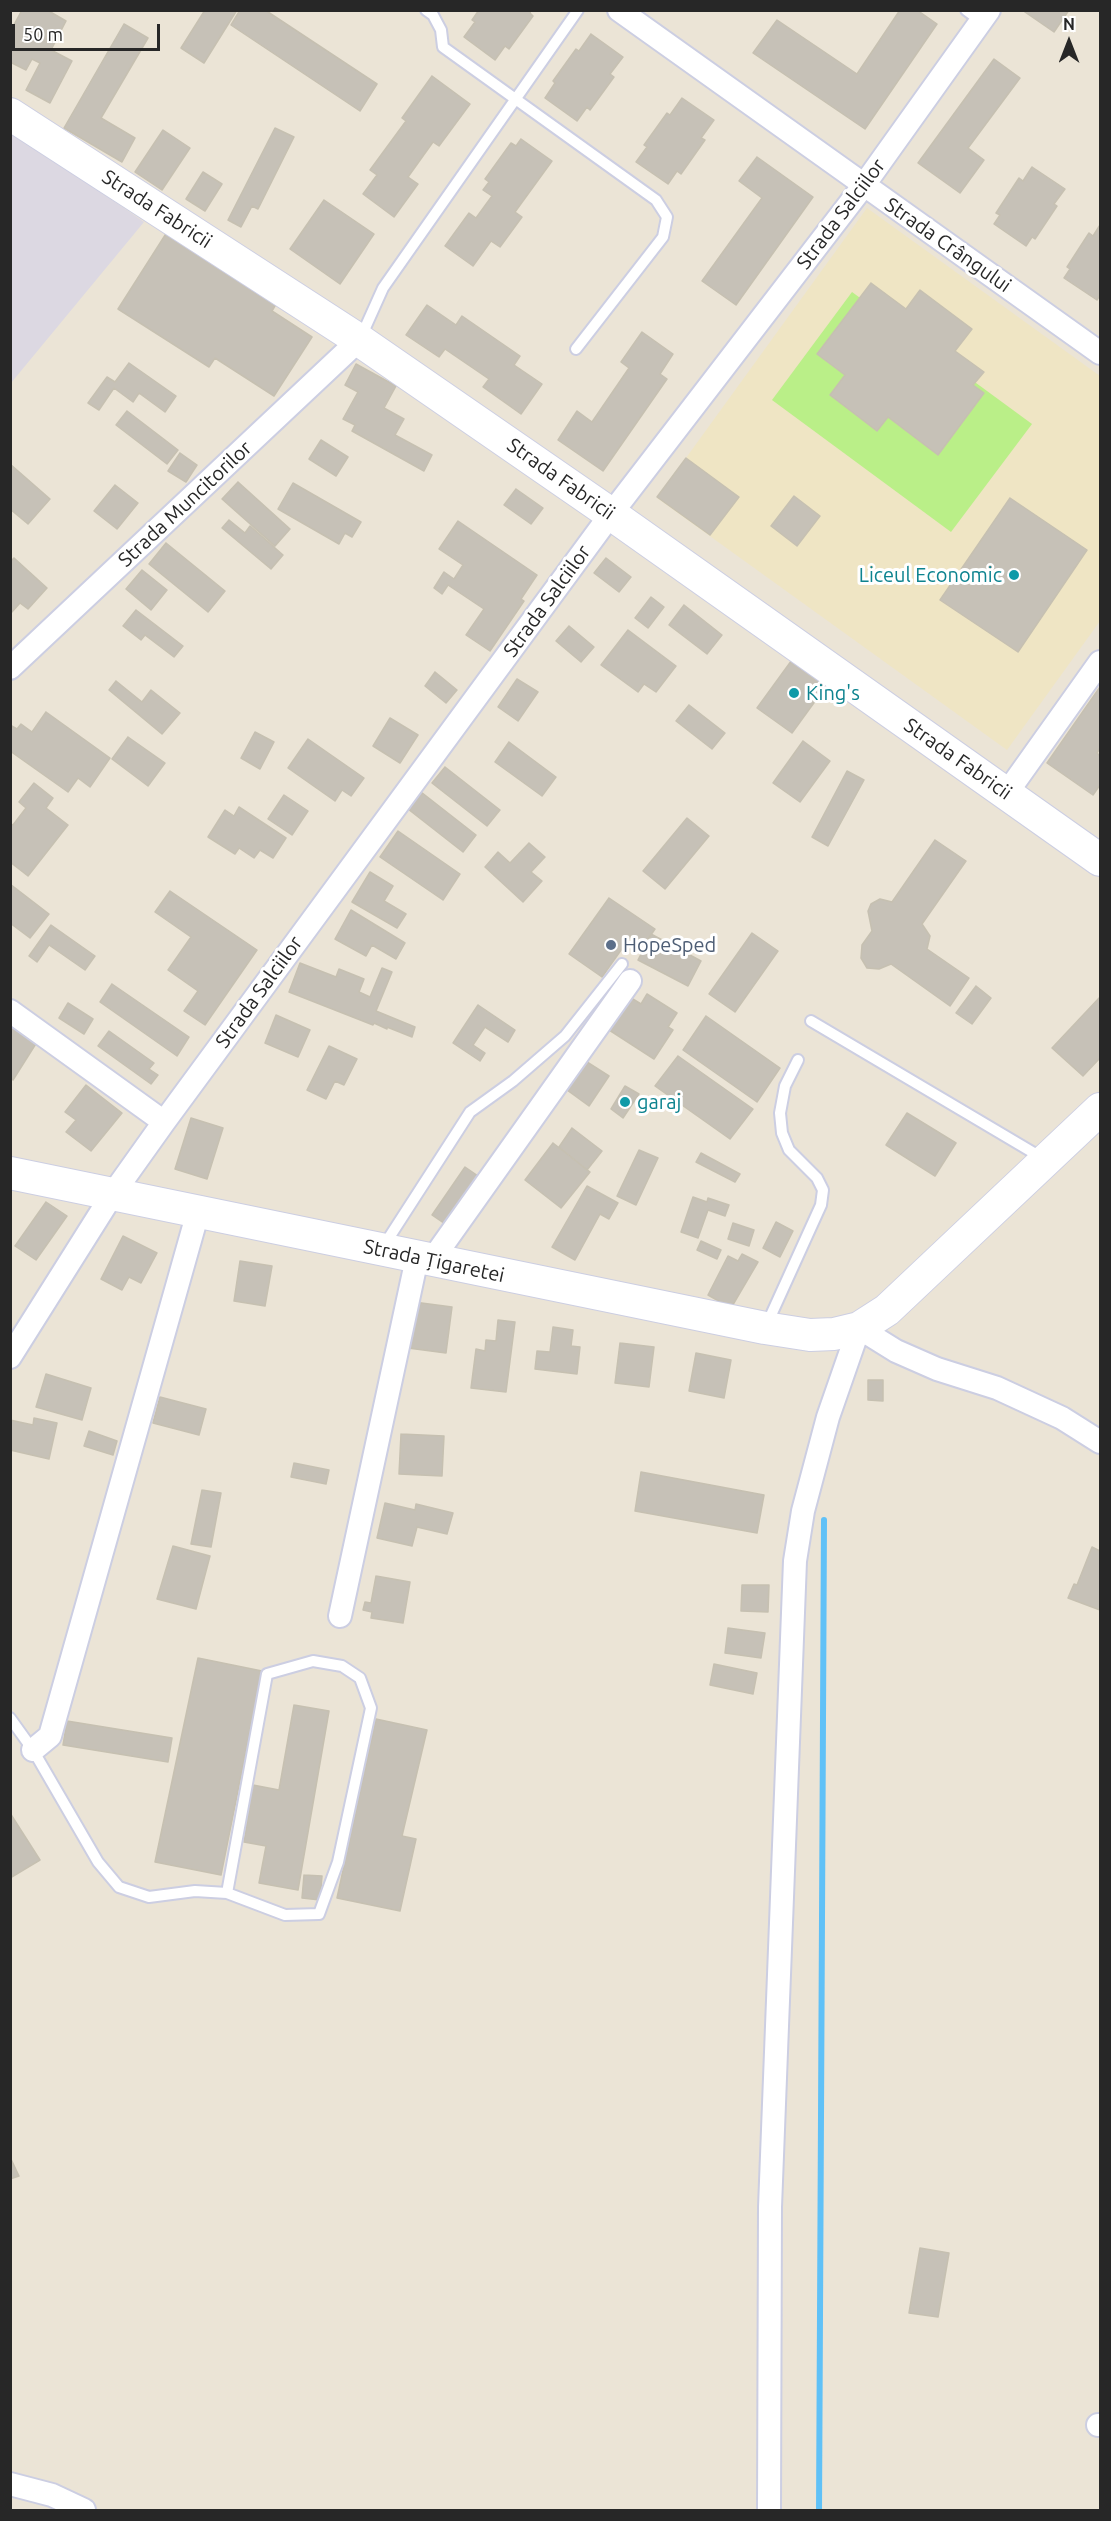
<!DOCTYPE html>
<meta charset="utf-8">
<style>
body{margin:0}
#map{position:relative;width:1111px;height:2521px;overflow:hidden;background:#ebe4d6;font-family:Ubuntu,sans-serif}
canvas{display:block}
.frame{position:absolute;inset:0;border:12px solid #272727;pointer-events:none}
.north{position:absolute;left:1039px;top:12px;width:60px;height:60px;-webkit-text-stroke:4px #fff;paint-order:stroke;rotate:0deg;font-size:16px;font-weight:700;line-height:24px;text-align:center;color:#272727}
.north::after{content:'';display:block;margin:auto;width:21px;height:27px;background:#272727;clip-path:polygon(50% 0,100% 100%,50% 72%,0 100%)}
.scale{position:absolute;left:12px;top:24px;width:148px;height:27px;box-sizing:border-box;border:3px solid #272727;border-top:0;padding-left:8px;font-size:18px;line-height:21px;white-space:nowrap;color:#272727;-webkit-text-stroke:4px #fff;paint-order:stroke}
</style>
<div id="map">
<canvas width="1111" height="2521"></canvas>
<div class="frame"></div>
<div class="north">N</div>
<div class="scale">50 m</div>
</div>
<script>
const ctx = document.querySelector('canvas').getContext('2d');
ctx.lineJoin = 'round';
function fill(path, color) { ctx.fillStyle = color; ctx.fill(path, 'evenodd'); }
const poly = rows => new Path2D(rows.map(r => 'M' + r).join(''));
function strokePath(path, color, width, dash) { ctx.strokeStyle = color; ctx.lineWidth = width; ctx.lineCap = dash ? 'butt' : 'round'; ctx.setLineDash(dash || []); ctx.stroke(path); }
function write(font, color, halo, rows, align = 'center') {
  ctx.font = font + ' Ubuntu,sans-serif'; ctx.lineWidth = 6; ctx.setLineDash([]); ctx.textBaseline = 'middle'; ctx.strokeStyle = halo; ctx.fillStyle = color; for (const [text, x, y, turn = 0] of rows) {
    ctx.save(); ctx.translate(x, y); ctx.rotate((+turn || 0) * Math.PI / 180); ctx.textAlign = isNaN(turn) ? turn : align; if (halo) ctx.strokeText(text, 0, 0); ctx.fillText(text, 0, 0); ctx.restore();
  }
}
fill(poly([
 [11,130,144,222,11,383]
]), '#dcd8e2');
fill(poly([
 [867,208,1100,376,1100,621,1007,750,657,498]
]), '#efe5c4');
fill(poly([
 [852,292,1032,424,951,532,772,400]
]), '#baef88');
strokePath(poly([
 [819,2510,824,1520]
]), '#60c1f7', 6);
const building = poly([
 [22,10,47,10,66,21,51,50,72,61,50,103,26,90,40,63,32,59,26,70,10,62,10,32,22,10],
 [205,10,237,10,204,63,181,48,205,10],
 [240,10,265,10,377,84,360,111,231,25,240,10],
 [479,10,531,10,530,13,533,16,509,49,505,46,495,60,464,37,475,22,472,20,479,10],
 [900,10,917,10,937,24,865,129,753,53,777,20,857,74,900,10],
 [1022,10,1069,10,1054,32,1022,10],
 [124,24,148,38,101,118,135,138,122,162,64,128,124,24],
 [591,34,623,57,610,74,614,77,590,110,587,107,577,121,545,98,555,83,553,81,576,49,579,51,591,34],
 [994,59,1020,78,968,148,984,160,960,193,918,163,994,59],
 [432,76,470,104,439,146,433,142,408,177,418,184,394,217,363,194,377,175,370,170,406,121,402,118,432,76],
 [682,98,714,120,701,138,705,140,681,174,677,171,668,184,636,162,647,147,644,145,667,113,670,115,682,98],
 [275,128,294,137,258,209,252,206,241,227,228,220,275,128],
 [163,130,190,148,162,190,135,172,163,130],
 [521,139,552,161,515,212,522,217,500,247,491,241,473,266,445,246,469,213,476,218,492,196,483,190,489,182,485,179,511,143,516,146,521,139],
 [757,157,813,197,736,305,702,281,762,198,739,181,757,157],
 [1032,167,1065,189,1054,204,1057,206,1035,239,1032,237,1026,246,994,224,1000,215,996,213,1019,178,1023,181,1032,167],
 [203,172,222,184,205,211,186,199,203,172],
 [324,200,374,234,340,284,290,249,324,200],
 [1100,225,1100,295,1097,300,1064,278,1070,269,1067,267,1089,233,1093,236,1100,225],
 [169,229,279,299,272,311,312,337,274,396,215,358,209,367,118,309,169,229],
 [871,283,906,309,920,290,972,329,955,351,984,372,973,385,984,393,938,455,888,417,877,431,830,395,845,375,817,354,871,283],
 [427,305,456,325,462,316,520,356,514,365,542,384,521,414,483,387,489,379,445,349,439,357,406,335,427,305],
 [642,332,673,354,660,374,667,379,603,471,558,440,577,411,592,422,629,368,621,362,642,332],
 [129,363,176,396,165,412,139,393,133,402,114,388,99,410,88,403,107,377,115,382,129,363],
 [356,364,396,386,384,408,404,419,395,435,432,455,424,471,352,431,355,425,343,419,358,392,345,385,356,364],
 [127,411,178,450,167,464,116,425,127,411],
 [321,440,348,457,336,476,309,459,321,440],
 [180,453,197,465,186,482,168,471,180,453],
 [686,458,739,497,710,535,657,497,686,458],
 [10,464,50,499,28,524,10,509,10,464],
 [238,482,290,529,275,546,222,499,238,482],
 [293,483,361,522,352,537,345,533,339,544,278,509,293,483],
 [115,485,138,503,117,529,94,511,115,485],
 [516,489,543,508,531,524,504,505,516,489],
 [794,496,820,516,797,546,771,526,794,496],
 [1010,498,1087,550,1018,652,940,600,1010,498],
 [229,520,245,533,250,526,283,555,271,569,222,528,229,520],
 [458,521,537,575,521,599,524,601,490,651,466,635,484,609,448,585,442,594,434,588,444,572,454,579,463,565,439,549,458,521],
 [166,543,225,591,208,612,149,564,166,543],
 [14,558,47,588,28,609,20,603,11,613,10,562,14,558],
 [606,558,631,577,619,592,594,573,606,558],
 [142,570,167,590,151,610,126,589,142,570],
 [651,597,664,607,648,628,635,618,651,597],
 [684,605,722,635,707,654,669,625,684,605],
 [136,610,183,646,174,657,145,635,141,640,123,626,136,610],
 [569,626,594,647,581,662,556,641,569,626],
 [628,630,676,666,656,692,644,684,638,692,601,665,628,630],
 [797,653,832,678,792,733,757,708,797,653],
 [435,672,457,690,446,703,425,686,435,672],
 [517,679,538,692,518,721,498,707,517,679],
 [116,681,142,702,151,690,180,713,162,734,109,690,116,681],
 [1100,687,1100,748,1097,753,1100,756,1100,785,1093,795,1047,763,1100,687],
 [689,705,725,733,712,749,676,721,689,705],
 [46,712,110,758,90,787,78,778,68,792,10,751,10,725,17,729,21,724,32,732,46,712],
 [390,718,418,735,400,763,373,746,390,718],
 [255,732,274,742,260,769,241,758,255,732],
 [128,737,165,763,148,786,112,759,128,737],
 [308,739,364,778,351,796,342,790,335,801,288,768,308,739],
 [803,741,830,761,800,802,773,783,803,741],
 [509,742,556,777,542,796,495,762,509,742],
 [445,767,500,810,487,826,432,783,445,767],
 [847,771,864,780,828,846,812,837,847,771],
 [34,783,53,798,46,808,68,825,28,876,10,862,10,823,13,825,26,808,19,802,34,783],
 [421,792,476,835,463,852,408,809,421,792],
 [284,795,308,811,292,835,268,819,284,795],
 [239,807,286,838,273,858,260,850,254,858,239,848,235,854,208,837,225,810,234,816,239,807],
 [687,818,709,836,665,889,643,871,687,818],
 [398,831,460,874,443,900,380,857,398,831],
 [935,840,966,861,922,924,930,936,927,949,969,978,950,1006,891,964,879,969,867,968,861,958,862,945,872,931,868,911,871,904,880,899,892,902,935,840],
 [529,843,545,857,531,872,542,881,523,902,485,867,498,852,510,863,529,843],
 [370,872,393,886,384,901,406,914,397,928,352,902,370,872],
 [10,884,49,914,30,938,10,923,10,884],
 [170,891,257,950,205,1025,184,1011,198,991,168,970,191,937,155,912,170,891],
 [609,898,655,929,644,945,631,936,602,977,569,954,609,898],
 [351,910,405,943,396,959,372,945,366,956,335,939,351,910],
 [51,925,95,956,85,970,49,945,37,962,29,956,51,925],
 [752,933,778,951,735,1012,709,994,752,933],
 [651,934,701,961,688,986,638,960,651,934],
 [300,963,336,977,339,969,364,979,359,992,370,997,382,968,392,972,376,1011,415,1027,412,1037,387,1027,387,1029,374,1023,373,1025,289,992,300,963],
 [112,984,189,1037,177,1056,100,1002,112,984],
 [976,986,991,998,972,1024,956,1013,976,986],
 [647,994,677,1013,668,1027,673,1030,654,1059,606,1028,628,996,641,1004,647,994],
 [1100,997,1100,1058,1083,1076,1052,1048,1100,997],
 [68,1003,93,1019,84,1034,59,1018,68,1003],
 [478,1005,515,1030,508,1042,485,1027,473,1045,485,1053,480,1061,453,1043,478,1005],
 [276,1015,310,1030,298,1057,265,1043,276,1015],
 [706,1016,780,1068,757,1102,683,1050,706,1016],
 [10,1024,37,1042,13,1080,10,1078,10,1024],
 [109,1031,154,1063,149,1069,158,1075,151,1084,98,1046,109,1031],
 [329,1046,357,1059,344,1085,335,1081,326,1099,307,1090,329,1046],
 [678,1056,753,1109,730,1139,655,1086,678,1056],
 [587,1062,609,1076,589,1106,567,1090,587,1062],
 [86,1085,122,1113,91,1151,66,1132,76,1120,65,1112,86,1085],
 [625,1086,639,1094,623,1118,611,1109,625,1086],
 [907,1113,956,1143,935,1176,886,1145,907,1113],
 [191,1118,223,1128,207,1179,175,1169,191,1118],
 [572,1128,602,1151,587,1170,559,1147,572,1128],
 [553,1143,590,1172,561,1208,525,1180,553,1143],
 [639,1150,658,1158,636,1205,617,1196,639,1150],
 [701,1153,740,1174,735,1182,696,1162,701,1153],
 [465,1167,481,1178,448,1226,432,1215,465,1167],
 [587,1186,618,1203,609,1219,600,1214,575,1260,552,1247,587,1186],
 [693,1197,707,1202,708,1198,729,1205,725,1216,708,1210,698,1238,681,1232,693,1197],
 [46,1202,67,1216,36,1260,15,1246,46,1202],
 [776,1222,793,1231,780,1257,763,1248,776,1222],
 [733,1223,754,1230,749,1246,728,1239,733,1223],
 [123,1236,157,1253,141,1283,129,1277,122,1290,101,1279,123,1236],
 [701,1241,721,1250,717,1259,697,1250,701,1241],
 [742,1254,758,1262,731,1308,708,1295,728,1256,738,1261,742,1254],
 [240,1261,272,1266,265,1306,234,1301,240,1261],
 [414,1302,452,1307,446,1353,408,1348,414,1302],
 [498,1320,515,1322,506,1392,471,1388,476,1349,485,1351,486,1340,496,1341,498,1320],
 [553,1327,573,1330,571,1346,580,1347,577,1374,535,1369,537,1351,550,1352,553,1327],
 [620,1343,654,1347,649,1387,615,1383,620,1343],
 [696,1353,731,1360,724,1398,689,1391,696,1353],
 [46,1374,91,1388,82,1420,36,1407,46,1374],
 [868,1380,883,1380,883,1401,868,1400,868,1380],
 [160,1397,206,1409,199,1435,153,1423,160,1397],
 [34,1418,57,1423,49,1459,10,1450,10,1420,33,1425,34,1418],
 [89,1431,117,1441,113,1455,84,1446,89,1431],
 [401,1434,444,1436,442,1476,399,1474,401,1434],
 [294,1463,329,1470,326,1484,291,1477,294,1463],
 [641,1472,764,1495,757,1533,635,1511,641,1472],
 [202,1490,221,1493,211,1547,191,1544,202,1490],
 [385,1503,415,1510,416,1504,453,1513,447,1534,417,1527,412,1546,377,1538,385,1503],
 [173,1546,210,1556,196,1609,157,1599,173,1546],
 [1092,1547,1100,1551,1100,1610,1068,1598,1074,1584,1077,1585,1092,1547],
 [376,1576,410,1582,403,1623,371,1618,372,1612,363,1610,365,1602,371,1603,376,1576],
 [742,1585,769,1585,768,1612,741,1611,742,1585],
 [728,1628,765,1633,761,1658,725,1653,728,1628],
 [198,1658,262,1671,221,1875,155,1862,198,1658],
 [714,1664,757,1673,753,1694,710,1685,714,1664],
 [294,1705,329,1711,298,1890,259,1883,266,1846,244,1842,253,1785,279,1790,294,1705],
 [376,1719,427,1730,402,1836,416,1839,400,1911,337,1898,376,1719],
 [67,1721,172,1738,168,1762,63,1745,67,1721],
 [10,1813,40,1860,10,1878,10,1813],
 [304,1875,322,1876,320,1900,302,1898,304,1875],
 [10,2157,19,2176,10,2179,10,2157],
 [920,2248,949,2253,938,2317,909,2313,920,2248]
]);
fill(building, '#c6c1b7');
strokePath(building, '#c6c0b1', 1.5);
const service = poly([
 [426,10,433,15,441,30,443,47,656,200,667,217,663,237,576,349],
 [966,10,981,21],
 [361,337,383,288,578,10],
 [811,1021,1044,1159],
 [383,1247,470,1112,513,1081,565,1036,622,964],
 [767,1324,821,1205,823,1190,817,1178,789,1150,782,1133,780,1113,785,1086,798,1060],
 [10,1718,33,1750,98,1862,119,1887,149,1897,195,1891,227,1893,285,1915,319,1914,338,1862,371,1708,360,1678,342,1666,313,1661,267,1674,227,1893]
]);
const minor = poly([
 [619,10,1100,353],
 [10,668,359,340],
 [1006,794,1100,662],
 [10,1011,164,1122],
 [432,1260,630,981],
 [10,1357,112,1195,164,1122,611,514,864,185,989,10],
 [340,1616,417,1258],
 [33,1750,50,1736,198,1212],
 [1098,2425,1100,2425],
 [10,2484,52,2495,84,2510],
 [769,2510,770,2207,795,1561,803,1511,828,1417,859,1328,896,1351,937,1369,997,1388,1062,1418,1100,1442]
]);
const secondary = poly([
 [10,114,359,340,611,514,1100,860],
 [10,1173,765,1328,810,1335,834,1334,859,1328,887,1310,1100,1109]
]);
strokePath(service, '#cccee2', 14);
strokePath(minor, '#cccee2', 26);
strokePath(secondary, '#cccee2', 34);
strokePath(service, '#fff', 10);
strokePath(minor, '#fff', 22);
strokePath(secondary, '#fff', 32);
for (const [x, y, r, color] of [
 [1014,575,6,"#0f9aa8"],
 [794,693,6,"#0f9aa8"],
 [611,945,6,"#5c6f8a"],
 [625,1102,6,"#0f9aa8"]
]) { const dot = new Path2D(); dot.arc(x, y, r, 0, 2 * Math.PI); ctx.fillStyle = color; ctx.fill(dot); strokePath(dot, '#fff', 2); }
write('20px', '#272727', '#fff', [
 ["Strada Fabricii",157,209,33],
 ["Strada Salciilor",841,214,-53],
 ["Strada Crângului",948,245,35],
 ["Strada Fabricii",561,479,35],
 ["Strada Muncitorilor",185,504,-43],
 ["Strada Salciilor",547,601,-54],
 ["Strada Fabricii",958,759,35],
 ["Strada Salciilor",259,992,-54],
 ["Strada Țigaretei",434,1261,12]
]);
write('20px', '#0d838f', '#fff', [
 ["Liceul Economic",1002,575,"right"],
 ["King's",806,693],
 ["garaj",637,1102]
], 'left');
write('20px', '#4e5e75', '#fff', [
 ["HopeSped",623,945]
], 'left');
</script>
